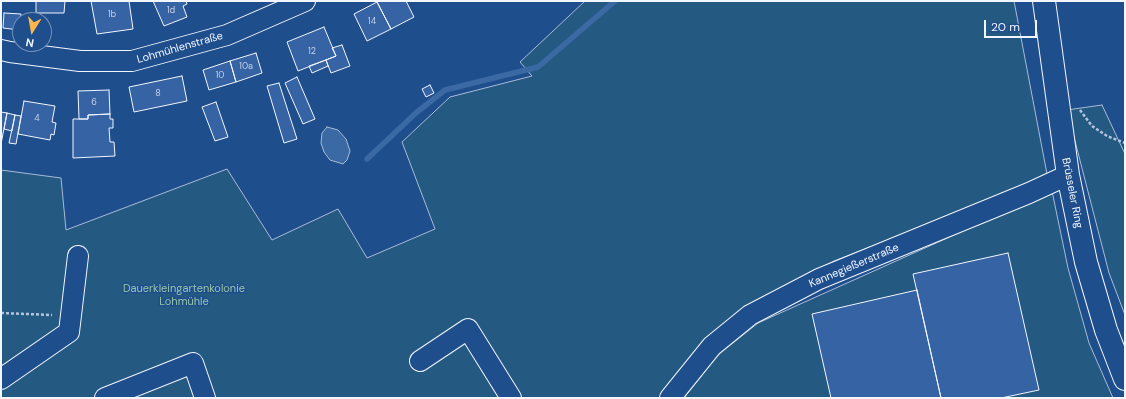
<!DOCTYPE html>
<meta charset="utf-8">
<style>
body{margin:0}
#map{position:relative;width:1126px;height:399px;overflow:hidden;background:#1f4e8c;font-family:"DM Sans",sans-serif}
canvas{display:block}
.frame{position:absolute;inset:0;border:2px solid #f2f6ff;pointer-events:none}
.north{position:absolute;left:12px;top:12px;width:40px;height:40px;box-sizing:border-box;background:#1f4e8c;border:1px solid #7391ba;border-radius:50%;rotate:191deg;font-size:11px;font-weight:700;line-height:16px;text-align:center;color:#f2f6ff}
.north::after{content:'';display:block;margin:auto;width:14px;height:18px;background:#ffb74d;clip-path:polygon(50% 0,100% 100%,50% 72%,0 100%)}
.scale{position:absolute;left:984px;top:20px;width:53px;height:18px;box-sizing:border-box;border:2px solid #f2f6ff;border-top:0;padding-left:5px;font-size:12px;line-height:14px;white-space:nowrap;color:#f2f6ff;-webkit-text-stroke:3px #1f4e8c;paint-order:stroke}
</style>
<div id="map">
<canvas width="1126" height="399"></canvas>
<div class="frame"></div>
<div class="north">N</div>
<div class="scale">20 m</div>
</div>
<script>
const ctx = document.querySelector('canvas').getContext('2d');
ctx.lineJoin = 'round';
function fill(path, color) { ctx.fillStyle = color; ctx.fill(path, 'evenodd'); }
const poly = rows => new Path2D(rows.map(r => 'M' + r).join(''));
function strokePath(path, color, width, dash) { ctx.strokeStyle = color; ctx.lineWidth = width; ctx.lineCap = dash ? 'butt' : 'round'; ctx.setLineDash(dash || []); ctx.stroke(path); }
function write(font, color, halo, rows, align = 'center') {
  ctx.font = font + ' "DM Sans",sans-serif'; ctx.lineWidth = 3; ctx.setLineDash([]); ctx.textBaseline = 'middle'; ctx.strokeStyle = halo; ctx.fillStyle = color; for (const [text, x, y, turn = 0] of rows) {
    ctx.save(); ctx.translate(x, y); ctx.rotate((+turn || 0) * Math.PI / 180); ctx.textAlign = isNaN(turn) ? turn : align; if (halo) ctx.strokeText(text, 0, 0); ctx.fillText(text, 0, 0); ctx.restore();
  }
}
const green = poly([
 [585,1,1014,1,1047,174,1029,183,945,218,834,261,748,305,661,398,1,398,1,170,61,178,66,230,227,169,272,240,338,209,367,258,435,229,402,142,450,97,532,76,520,62,585,1],
 [1102,105,1125,154,1125,315,1109,273,1067,110,1102,105],
 [1052,191,1068,268,1089,343,1113,398,684,398,718,355,758,323,1052,191]
]);
fill(green, '#245a82');
strokePath(green, '#a8bbd7', 1);
const water = poly([
 [327,127,338,130,346,139,350,151,347,160,343,164,330,160,324,152,321,143,322,133,327,127]
]);
fill(water, '#3b69a3');
strokePath(water, '#a8bbd7', 1);
strokePath(poly([
 [367,159,417,112,445,90,538,67,615,1]
]), '#3b69a3', 5.5);
const building = poly([
 [36,1,65,1,64,13,36,13,36,1],
 [91,1,129,1,133,29,97,34,91,1],
 [153,1,186,1,187,4,183,6,187,17,164,26,153,1],
 [380,1,406,1,414,17,391,29,377,2,380,1],
 [377,2,391,29,367,41,354,14,377,2],
 [4,13,21,14,20,30,3,28,4,13],
 [324,27,336,56,298,71,287,42,324,27],
 [342,45,350,66,331,73,326,60,336,56,332,48,342,45],
 [256,53,262,73,236,82,230,61,256,53],
 [326,60,328,66,312,73,309,66,326,60],
 [230,61,236,82,209,90,203,70,230,61],
 [182,76,187,101,134,112,129,87,182,76],
 [297,77,315,119,303,124,285,83,297,77],
 [279,83,297,139,284,143,267,86,279,83],
 [430,85,434,93,426,97,422,89,430,85],
 [109,90,110,114,88,115,88,119,79,119,78,91,109,90],
 [24,101,55,106,52,122,56,123,54,135,51,134,50,140,18,134,24,101],
 [216,102,228,137,215,141,202,107,216,102],
 [1,112,7,113,1,144,1,112],
 [7,113,15,115,12,131,4,129,7,113],
 [110,114,110,119,113,119,113,128,109,128,110,142,114,142,115,156,73,158,73,119,88,119,88,115,110,114],
 [15,115,21,116,16,144,9,143,15,115],
 [1008,253,1039,390,1001,398,941,398,913,274,1008,253],
 [917,290,941,398,831,398,812,314,917,290]
]);
fill(building, '#3563a3');
strokePath(building, '#f2f6ff', 1);
const minor = poly([
 [1,50,10,52,80,61,132,61,227,35,305,1],
 [420,361,468,329,511,398],
 [1,379,69,332,78,256],
 [105,398,193,363,205,398],
 [670,398,712,346,750,315,819,279,1029,193,1068,175]
]);
const major = poly([
 [1044,1,1068,175,1086,262,1106,330,1125,379]
]);
strokePath(minor, '#f2f6ff', 22);
strokePath(major, '#f2f6ff', 24);
strokePath(poly([
 [1080,110,1092,126,1107,136,1125,143],
 [1,313,52,315]
]), '#b3c4dc', 2.5, [3, 2]);
strokePath(minor, '#1f4e8c', 20);
strokePath(major, '#1f4e8c', 22);
write('9px', '#c3d1e8', null, [
 ["1d",171,11],
 ["1b",112,15],
 ["14",372,22],
 ["12",312,52],
 ["10a",246,67],
 ["10",220,76],
 ["8",158,94],
 ["6",94,103],
 ["4",37,119]
]);
write('11px', '#f2f6ff', '#1f4e8c', [
 ["Lohmühlenstraße",180,48,-16],
 ["Brüsseler Ring",1072,193,79],
 ["Kannegießerstraße",854,266,-23]
]);
write('11px', '#97c8a6', '#1f4e8c', [
 ["Dauerkleingartenkolonie",184,289],
 ["Lohmühle",184,302]
]);
</script>
